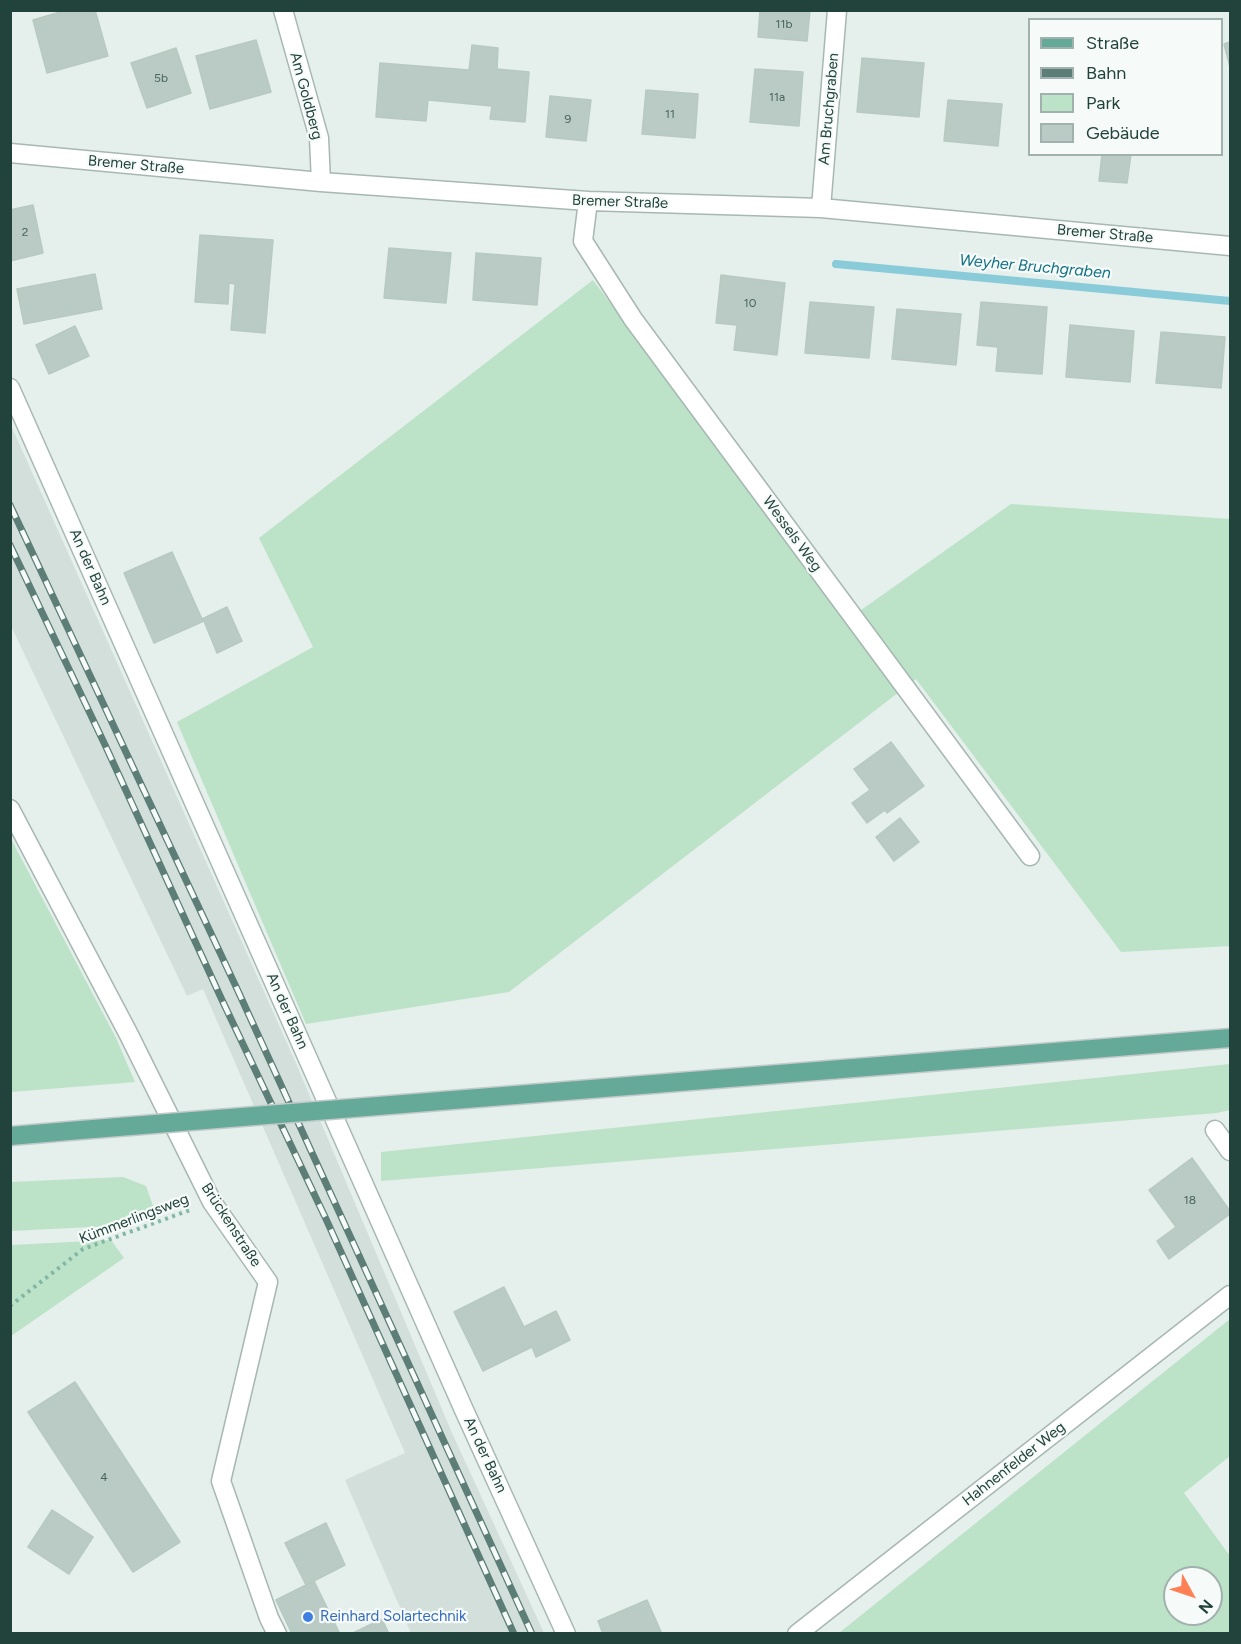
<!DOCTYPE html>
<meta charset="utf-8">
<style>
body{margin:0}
#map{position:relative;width:1241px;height:1644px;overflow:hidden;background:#e5efeb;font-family:Figtree,sans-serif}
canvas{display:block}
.frame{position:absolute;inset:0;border:12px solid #22433b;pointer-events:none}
.legend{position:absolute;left:1028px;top:18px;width:195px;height:138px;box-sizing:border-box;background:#f6fbf9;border:2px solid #a1b1ad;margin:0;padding:8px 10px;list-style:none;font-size:18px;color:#22433b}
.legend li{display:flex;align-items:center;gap:12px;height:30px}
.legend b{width:30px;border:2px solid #a1b1ad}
.north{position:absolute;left:1163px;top:1566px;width:60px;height:60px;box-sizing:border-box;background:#f6fbf9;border:2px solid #a1b1ad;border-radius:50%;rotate:130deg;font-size:16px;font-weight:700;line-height:24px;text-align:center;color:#22433b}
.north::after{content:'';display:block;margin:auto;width:21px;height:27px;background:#fe8054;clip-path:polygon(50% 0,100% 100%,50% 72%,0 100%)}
</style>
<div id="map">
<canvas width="1241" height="1644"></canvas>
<div class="frame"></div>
<ul class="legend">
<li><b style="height:8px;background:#65a998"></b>Straße</li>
<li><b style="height:8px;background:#5d7e76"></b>Bahn</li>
<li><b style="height:16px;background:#bce2c7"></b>Park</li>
<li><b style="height:16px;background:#bacac4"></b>Gebäude</li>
</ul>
<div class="north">N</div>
</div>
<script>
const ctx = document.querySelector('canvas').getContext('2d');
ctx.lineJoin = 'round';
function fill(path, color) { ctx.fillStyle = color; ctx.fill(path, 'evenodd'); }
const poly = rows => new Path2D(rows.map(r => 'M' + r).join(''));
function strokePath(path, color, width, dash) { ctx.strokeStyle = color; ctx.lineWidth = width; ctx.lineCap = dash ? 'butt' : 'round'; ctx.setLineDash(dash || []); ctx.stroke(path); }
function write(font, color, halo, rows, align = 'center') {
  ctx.font = font + ' Figtree,sans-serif'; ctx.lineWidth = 4.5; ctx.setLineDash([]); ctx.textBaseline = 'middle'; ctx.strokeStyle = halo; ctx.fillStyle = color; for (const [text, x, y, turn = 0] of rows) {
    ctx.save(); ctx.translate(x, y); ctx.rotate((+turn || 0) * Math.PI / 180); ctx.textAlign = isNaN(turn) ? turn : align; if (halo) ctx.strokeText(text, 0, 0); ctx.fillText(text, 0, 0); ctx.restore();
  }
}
fill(poly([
 [10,423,295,1061,452,1433,544,1633,411,1633,345,1480,405,1453,203,989,187,996,11,626]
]), '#d3dfda');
fill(poly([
 [593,280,847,620,1011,504,1230,519,1230,946,1121,952,916,679,509,992,306,1024,177,722,313,647,259,538],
 [10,837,116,1038,135,1082,11,1092],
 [1230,1064,1230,1110,1217,1113,381,1181,381,1152],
 [123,1177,146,1186,153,1206,130,1225,11,1231,11,1182],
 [111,1240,124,1258,11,1336,11,1245],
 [1230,1319,1230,1456,1184,1493,1230,1556,1230,1633,839,1633],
 [1175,1578,1211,1578,1211,1614,1175,1614]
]), '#bce2c7');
strokePath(poly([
 [836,264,1230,301]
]), '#89cbd8', 8);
const building = poly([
 [67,10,95,10,108,56,47,73,33,20,67,10],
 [760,10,810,10,807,41,758,37,760,10],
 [256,40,271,92,210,109,196,56,256,40],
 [1230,42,1230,67,1224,44,1230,42],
 [472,45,498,48,497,69,529,72,525,122,490,119,492,106,428,100,426,121,376,117,380,63,469,70,472,45],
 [176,48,191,93,147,108,131,63,176,48],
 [862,58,924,63,919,117,857,112,862,58],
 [755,69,803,72,799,126,750,122,755,69],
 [646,90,698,94,695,138,642,134,646,90],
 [550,96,591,100,586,141,546,137,550,96],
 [948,100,1002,104,998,146,944,141,948,100],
 [1102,154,1131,154,1127,183,1099,181,1102,154],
 [33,205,43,253,10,261,10,210,33,205],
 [200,235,273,240,265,333,231,330,235,284,229,283,228,304,195,302,200,235],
 [389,248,451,253,446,303,384,298,389,248],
 [476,253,541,258,537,305,473,300,476,253],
 [95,274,102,309,24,324,17,289,95,274],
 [721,275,785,283,777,355,734,350,737,325,716,323,721,275],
 [810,302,874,307,869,358,805,353,810,302],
 [981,302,1047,307,1042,374,996,371,998,347,977,345,981,302],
 [897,309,961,314,956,365,892,359,897,309],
 [1070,325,1134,331,1130,382,1066,377,1070,325],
 [75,326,89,356,49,374,36,345,75,326],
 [1161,332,1225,337,1221,388,1156,383,1161,332],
 [172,552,202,619,227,607,242,641,217,653,204,621,154,643,124,573,172,552],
 [891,742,924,786,887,813,885,810,867,823,852,803,870,790,854,769,891,742],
 [900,818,919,842,894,861,876,837,900,818],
 [1192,1158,1230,1211,1230,1214,1169,1259,1157,1241,1176,1227,1149,1190,1192,1158],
 [504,1287,524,1327,556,1311,570,1340,536,1357,532,1347,483,1371,454,1312,504,1287],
 [75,1382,180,1542,133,1572,28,1412,75,1382],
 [52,1510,93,1537,69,1574,28,1547,52,1510],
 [326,1523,345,1565,306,1585,285,1543,326,1523],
 [314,1581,340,1634,292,1634,276,1600,314,1581],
 [647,1600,662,1634,603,1634,598,1621,647,1600],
 [382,1619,389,1634,351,1634,382,1619]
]);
fill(building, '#bacac4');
strokePath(building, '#b6cac2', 1.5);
const minor = poly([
 [283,10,319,138,321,182],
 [10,153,321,182,588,201,821,208,1230,246],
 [588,201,583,241,633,319,1030,856],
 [821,208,837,10],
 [10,388,464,1410,566,1634],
 [10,809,128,1033,212,1202,268,1282,221,1481,269,1618,277,1634],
 [1215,1130,1230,1151],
 [797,1634,1230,1295]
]);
const major = poly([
 [403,1104,1230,1038],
 [10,1136,81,1130]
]);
strokePath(minor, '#a7b8b3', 21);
strokePath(major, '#c1cac8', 21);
strokePath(poly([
 [10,1306,83,1249,190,1210]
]), '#82b6a6', 4, [3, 4.5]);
strokePath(minor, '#fff', 18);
strokePath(major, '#65a998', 18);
const rail = poly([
 [10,505,238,991,532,1634],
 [10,545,106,747,222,1000,326,1219,514,1634]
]);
strokePath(rail, '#5d7e76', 7);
strokePath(rail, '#f6fbf9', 4.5, [14]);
const majorBridge = poly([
 [81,1130,403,1104]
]);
strokePath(majorBridge, '#c1cac8', 21, []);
strokePath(majorBridge, '#65a998', 18);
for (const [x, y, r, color] of [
 [308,1617,6,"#3f7fe0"]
]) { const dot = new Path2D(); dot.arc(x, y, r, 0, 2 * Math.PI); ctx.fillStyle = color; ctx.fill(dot); strokePath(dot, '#f6fbf9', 2); }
write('12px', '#48655d', null, [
 ["11b",784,24],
 ["5b",161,78],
 ["11a",777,97],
 ["11",670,114],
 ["9",568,119],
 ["2",25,232],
 ["10",750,303],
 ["18",1190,1200],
 ["4",104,1477]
]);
write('15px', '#22433b', '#f6fbf9', [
 ["Am Goldberg",306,96,75],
 ["Am Bruchgraben",829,109,-85],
 ["Bremer Straße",136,165,5],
 ["Bremer Straße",620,202,2],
 ["Bremer Straße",1105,234,5],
 ["Wessels Weg",792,534,54],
 ["An der Bahn",90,567,66],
 ["An der Bahn",287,1011,66],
 ["Kümmerlingsweg",134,1219,-21],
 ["Brückenstraße",231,1225,57],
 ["An der Bahn",485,1455,65],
 ["Hahnenfelder Weg",1014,1464,-38]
]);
write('15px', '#366cbe', '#f6fbf9', [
 ["Reinhard Solartechnik",320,1617]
], 'left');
write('italic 16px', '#157186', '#f6fbf9', [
 ["Weyher Bruchgraben",1035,267,5]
]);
</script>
